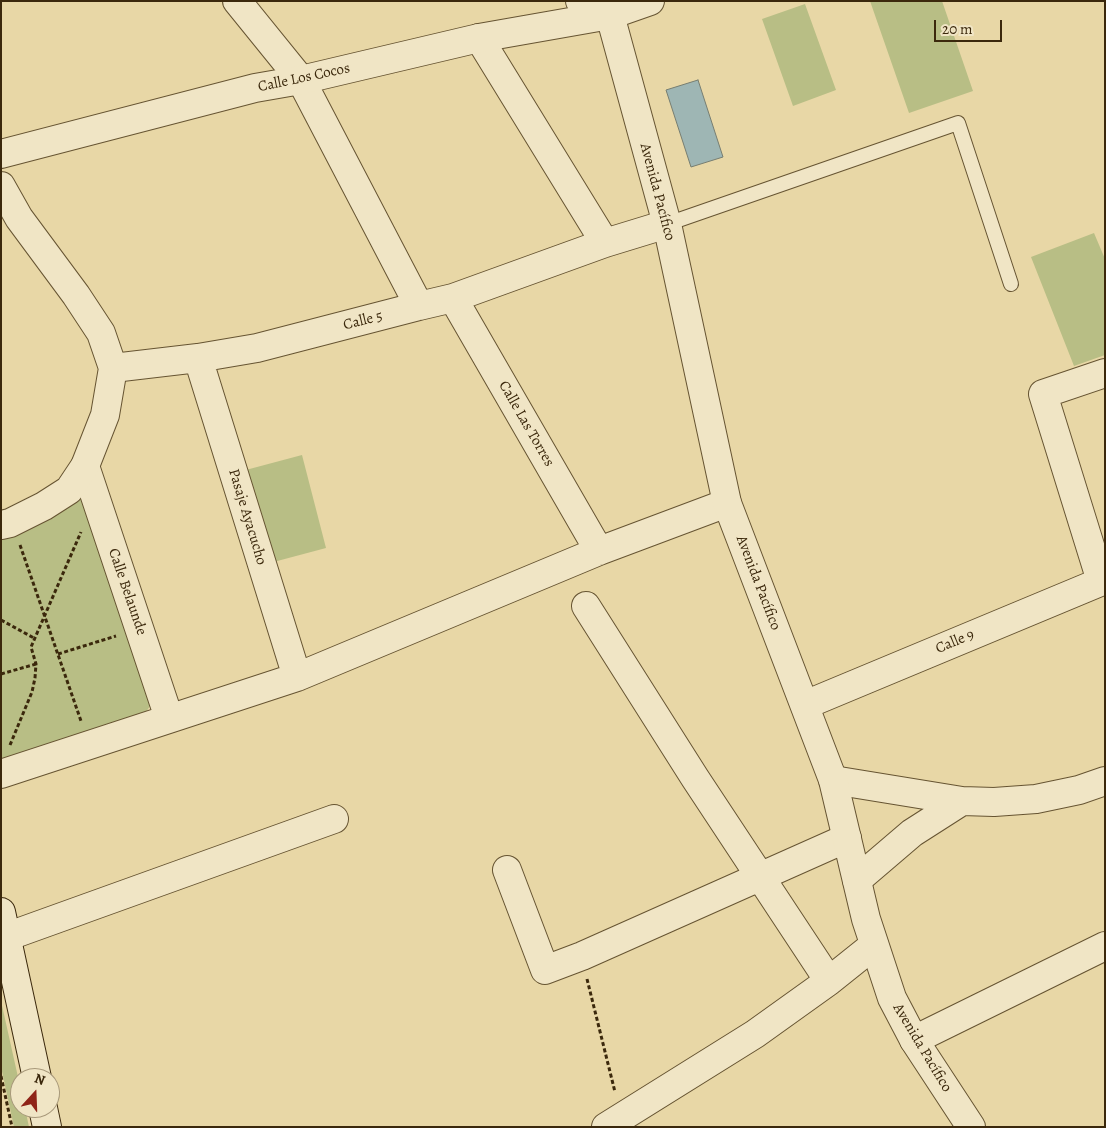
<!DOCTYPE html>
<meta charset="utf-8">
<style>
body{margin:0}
#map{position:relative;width:1106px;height:1128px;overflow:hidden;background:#e8d7a6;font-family:Alegreya,serif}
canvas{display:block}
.frame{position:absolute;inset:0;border:2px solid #3b280c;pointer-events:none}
.north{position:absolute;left:10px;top:1068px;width:50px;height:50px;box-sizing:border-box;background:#f0e5c5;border:1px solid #a8997b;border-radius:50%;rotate:20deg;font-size:14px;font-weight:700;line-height:20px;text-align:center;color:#3b280c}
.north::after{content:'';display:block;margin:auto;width:18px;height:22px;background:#8f2418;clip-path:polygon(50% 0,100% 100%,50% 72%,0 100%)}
.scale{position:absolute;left:934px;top:20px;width:68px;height:22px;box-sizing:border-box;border:2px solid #3b280c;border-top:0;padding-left:6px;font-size:15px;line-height:18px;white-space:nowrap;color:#3b280c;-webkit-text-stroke:4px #f0e5c5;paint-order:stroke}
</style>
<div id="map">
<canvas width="1106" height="1128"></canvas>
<div class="frame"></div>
<div class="north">N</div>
<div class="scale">20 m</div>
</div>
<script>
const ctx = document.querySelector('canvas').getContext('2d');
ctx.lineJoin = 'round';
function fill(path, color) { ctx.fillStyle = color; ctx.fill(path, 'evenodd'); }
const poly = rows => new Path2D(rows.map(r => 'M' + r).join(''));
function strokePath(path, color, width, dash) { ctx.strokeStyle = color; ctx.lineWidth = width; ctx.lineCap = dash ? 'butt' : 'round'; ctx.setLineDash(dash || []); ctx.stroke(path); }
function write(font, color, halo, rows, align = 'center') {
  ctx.font = font + ' Alegreya,serif'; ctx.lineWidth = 4; ctx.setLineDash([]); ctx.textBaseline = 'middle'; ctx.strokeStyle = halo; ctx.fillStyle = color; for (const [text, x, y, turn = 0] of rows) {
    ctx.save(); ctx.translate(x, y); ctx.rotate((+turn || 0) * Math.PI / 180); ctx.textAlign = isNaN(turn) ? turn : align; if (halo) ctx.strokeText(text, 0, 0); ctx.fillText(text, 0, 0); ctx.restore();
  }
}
fill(poly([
 [870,1,942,1,973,91,909,113],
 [805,4,836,90,793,106,762,19],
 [1094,233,1105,259,1105,355,1074,366,1031,257],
 [302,455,326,548,266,564,242,471],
 [79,496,89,501,150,706,144,715,1,761,1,537],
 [1,1001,20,1086,20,1108,25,1108,29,1127,14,1127,1,1067]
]), '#b8be85');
const water = poly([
 [698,80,723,157,691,167,666,90,698,80]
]);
fill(water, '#9eb6b4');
strokePath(water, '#767d71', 1);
const service = poly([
 [667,224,958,123,1011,284]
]);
const minor = poly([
 [237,1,301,80,419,306],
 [580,1,593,6,610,15],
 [479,38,605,243],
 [453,298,599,551],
 [198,358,297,677],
 [113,368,198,358,257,348,419,306,453,298,605,243,667,224],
 [85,466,169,718],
 [1101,581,1043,394,1105,373],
 [586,606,695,778,829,981],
 [805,705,1105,580],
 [1,774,297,677,599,551,727,503],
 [833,780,962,801,994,802,1036,799,1079,790,1105,781],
 [507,870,545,970,582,956,847,838],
 [857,880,912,833,962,801],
 [6,937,334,819],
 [914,1040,1105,946],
 [606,1127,755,1034,829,981,874,945]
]);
const tertiary = poly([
 [610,15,667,224,727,503,833,780,866,919,892,998,914,1040,971,1127],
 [1,154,255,88,301,80,479,38,610,15,650,1],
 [1,186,19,218,76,295,101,333,113,368,105,415,85,466,69,490,44,506,10,523,1,525]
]);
const secondary = poly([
 [1,912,37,1078],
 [43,1108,47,1127]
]);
strokePath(service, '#665432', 16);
strokePath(minor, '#665432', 30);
strokePath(tertiary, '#665432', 30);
strokePath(secondary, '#3b280c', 30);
strokePath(poly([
 [20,545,81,721],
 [1,620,34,638],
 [58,654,116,636],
 [1,674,36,664],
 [10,745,32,692,35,678,36,664,31,647,81,532],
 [587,979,615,1092],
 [1,1076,12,1127]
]), '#3b280c', 3, [4, 2.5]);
strokePath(service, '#f0e5c5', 14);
strokePath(minor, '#f0e5c5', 28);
strokePath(tertiary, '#f0e5c5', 28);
strokePath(secondary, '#f0e5c5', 28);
write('15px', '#3b280c', '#f0e5c5', [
 ["Calle Los Cocos",304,78,-12],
 ["Avenida Pacífico",657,192,75],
 ["Calle 5",363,321,-14],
 ["Calle Las Torres",526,424,60],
 ["Pasaje Ayacucho",247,517,73],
 ["Avenida Pacífico",758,583,69],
 ["Calle Belaunde",127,592,71],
 ["Calle 9",955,642,-23],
 ["Avenida Pacífico",922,1048,59]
]);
</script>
